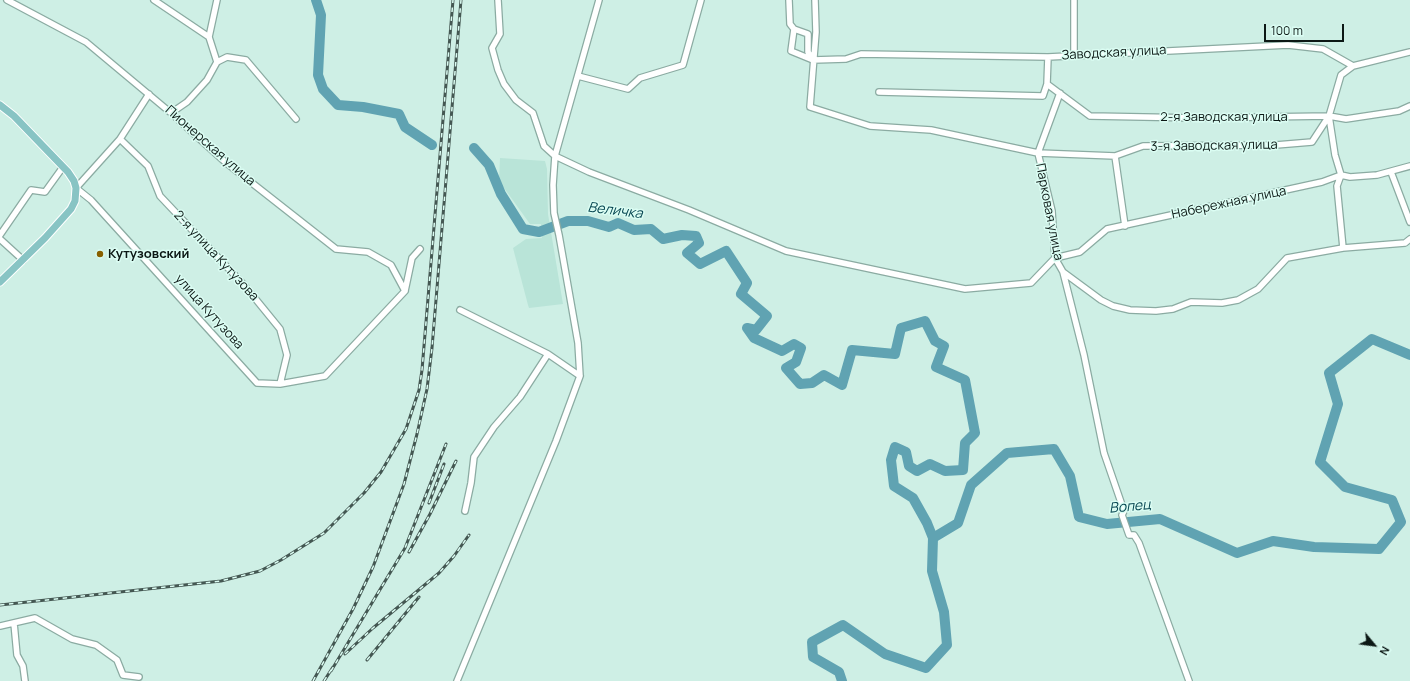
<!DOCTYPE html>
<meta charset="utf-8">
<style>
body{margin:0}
#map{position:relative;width:1410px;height:681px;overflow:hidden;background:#ceefe5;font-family:Manrope,sans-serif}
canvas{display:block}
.north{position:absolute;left:1354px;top:625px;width:40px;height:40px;-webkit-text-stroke:3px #dbfdf3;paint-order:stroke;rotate:119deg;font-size:11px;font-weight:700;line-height:16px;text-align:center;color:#0c1815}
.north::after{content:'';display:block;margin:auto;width:14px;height:18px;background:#0c1815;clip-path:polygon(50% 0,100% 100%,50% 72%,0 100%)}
.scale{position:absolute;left:1264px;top:24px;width:80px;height:18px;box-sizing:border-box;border:2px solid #0c1815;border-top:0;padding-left:5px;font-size:12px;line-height:14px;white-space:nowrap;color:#0c1815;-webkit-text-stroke:3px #dbfdf3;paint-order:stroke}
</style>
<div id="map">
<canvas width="1410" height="681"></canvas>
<div class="north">N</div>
<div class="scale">100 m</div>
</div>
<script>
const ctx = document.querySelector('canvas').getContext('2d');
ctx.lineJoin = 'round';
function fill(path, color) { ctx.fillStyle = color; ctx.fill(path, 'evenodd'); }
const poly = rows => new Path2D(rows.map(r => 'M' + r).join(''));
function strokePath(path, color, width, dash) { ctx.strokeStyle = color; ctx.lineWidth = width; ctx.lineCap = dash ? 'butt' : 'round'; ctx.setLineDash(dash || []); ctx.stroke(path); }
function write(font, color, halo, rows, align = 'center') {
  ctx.font = font + ' Manrope,sans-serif'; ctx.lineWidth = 3; ctx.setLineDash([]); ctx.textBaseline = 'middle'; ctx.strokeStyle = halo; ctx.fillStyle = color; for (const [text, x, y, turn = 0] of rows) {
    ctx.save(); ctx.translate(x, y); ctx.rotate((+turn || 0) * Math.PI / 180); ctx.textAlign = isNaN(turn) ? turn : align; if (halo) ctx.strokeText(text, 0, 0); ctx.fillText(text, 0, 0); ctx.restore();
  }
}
fill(poly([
 [500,158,545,161,547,169,548,214,563,304,529,308,528,305,513,248,526,239,542,238,541,224,530,224,499,181]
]), '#b9e4d8');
strokePath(poly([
 [316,0,321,15,318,75,323,89,338,105,363,107,399,114,405,127,432,145],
 [474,148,489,165,501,194,523,229,539,232,568,221,588,221,609,227,618,223,634,230,651,229,663,239,682,235,696,236,699,243,687,253,700,264,726,251,747,283,741,294,767,316,756,330,747,328,754,338,782,351,794,344,801,348,796,362,786,368,800,384,812,383,824,375,842,385,852,350,895,354,901,328,925,321,935,341,944,346,936,367,965,380,975,433,965,443,963,470,945,471,930,464,917,471,909,466,906,452,895,447,891,460,894,486,913,498,927,523,933,538],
 [842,681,839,672,813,657,812,642,843,625,885,654,926,668,947,645,944,612,932,571,933,538,958,523,971,485,1007,453,1054,449,1070,476,1079,517,1107,524,1160,519,1237,553,1273,541,1314,547,1379,549,1401,522,1392,500,1345,487,1320,462,1338,404,1329,373,1372,339,1410,355]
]), '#60a3b2', 10);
const minor = poly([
 [7,0,86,42,171,113,224,161,336,249,368,252,391,265,405,291],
 [154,0,209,37],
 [498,0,500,34,492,48,498,70,504,84,516,100,533,113,544,146,555,156,589,172,689,210,786,251,965,289,1031,283,1055,258,1080,252,1107,229,1322,182,1341,175,1350,177,1377,175,1410,166],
 [789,0,790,24,794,29,808,34,808,52,813,60,791,51,794,29],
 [815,0,816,32,810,107,870,126,931,130,1038,153,1052,211,1055,258,1063,272,1101,300,1113,306,1130,310,1156,311,1173,309,1191,302,1222,303,1238,300,1258,289,1287,258,1343,248,1337,186,1341,175,1335,155,1329,116,1341,75,1353,66],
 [1074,54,1074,0],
 [1048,57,1047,84,1090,116,1197,118,1329,116,1346,119,1399,111,1410,106],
 [813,60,846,59,861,54,1048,57,1288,45,1323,49,1353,66,1410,52],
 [217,62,209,37,217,0],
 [578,76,628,89,640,78,683,65,701,0],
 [879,92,1043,96,1047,84],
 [1060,93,1038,153,1115,156,1143,146,1276,145,1312,142,1329,116],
 [149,94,120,139,76,188,91,200,257,383,280,384,325,376,405,291,412,258,420,249],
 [171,113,187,102,207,80,217,62,227,57,246,60,296,119],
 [120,139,148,166,160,196,245,286,280,329,287,355,280,384],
 [1115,156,1125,226],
 [1391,172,1410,222],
 [0,235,31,190,45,192,63,167],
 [0,239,23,260],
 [1343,248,1405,243,1410,239],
 [1063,272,1084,355,1104,453,1124,511,1122,515,1129,535,1134,535,1139,543,1189,681],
 [460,310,548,354],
 [465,511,471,483,474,457,494,427,520,397,548,354,580,376],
 [14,623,17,655,23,666,25,681],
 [0,626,35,618,72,639,96,645,117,660,123,675,139,677],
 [457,681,556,441,580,376,578,343,559,235,554,213,553,185,555,156,599,0]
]);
const major = poly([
 [0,105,14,116,68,172,74,181,76,188,75,201,71,209,45,238,0,282]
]);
strokePath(minor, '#8baba2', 8);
strokePath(major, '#fff', 9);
strokePath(minor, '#fff', 5.5);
strokePath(major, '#88c4c4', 7);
const rail = poly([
 [429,503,444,464],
 [409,552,430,514,456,461],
 [0,605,221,581,260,571,281,560,324,533,364,493,381,472,406,429,419,390,422,370,453,0],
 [345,654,373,628,439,573,454,556,469,535],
 [367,660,419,597],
 [331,671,405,548,446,444],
 [313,681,353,609,373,567,404,484,417,434,427,389,432,348,461,0],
 [324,681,333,667]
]);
strokePath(rail, '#445752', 3);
strokePath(rail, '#dbfdf3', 1.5, [4.5]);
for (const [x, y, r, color] of [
 [100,254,4,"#886000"]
]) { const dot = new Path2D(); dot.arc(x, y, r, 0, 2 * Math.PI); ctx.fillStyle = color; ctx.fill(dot); strokePath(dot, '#dbfdf3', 1.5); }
write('13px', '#0c1815', '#dbfdf3', [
 ["Заводская улица",1114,53,-3],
 ["2-я Заводская улица",1224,117],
 ["Пионерская улица",210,146,41],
 ["3-я Заводская улица",1214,146,-1],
 ["Набережная улица",1229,203,-12],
 ["Парковая улица",1049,212,79],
 ["2-я улица Кутузова",216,256,47],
 ["улица Кутузова",209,312,48]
]);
write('bold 13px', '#0c1815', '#dbfdf3', [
 ["Кутузовский",108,254]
], 'left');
write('italic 14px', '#074651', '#dbfdf3', [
 ["Величка",615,211,7],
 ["Вопец",1130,507,-5]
]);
</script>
